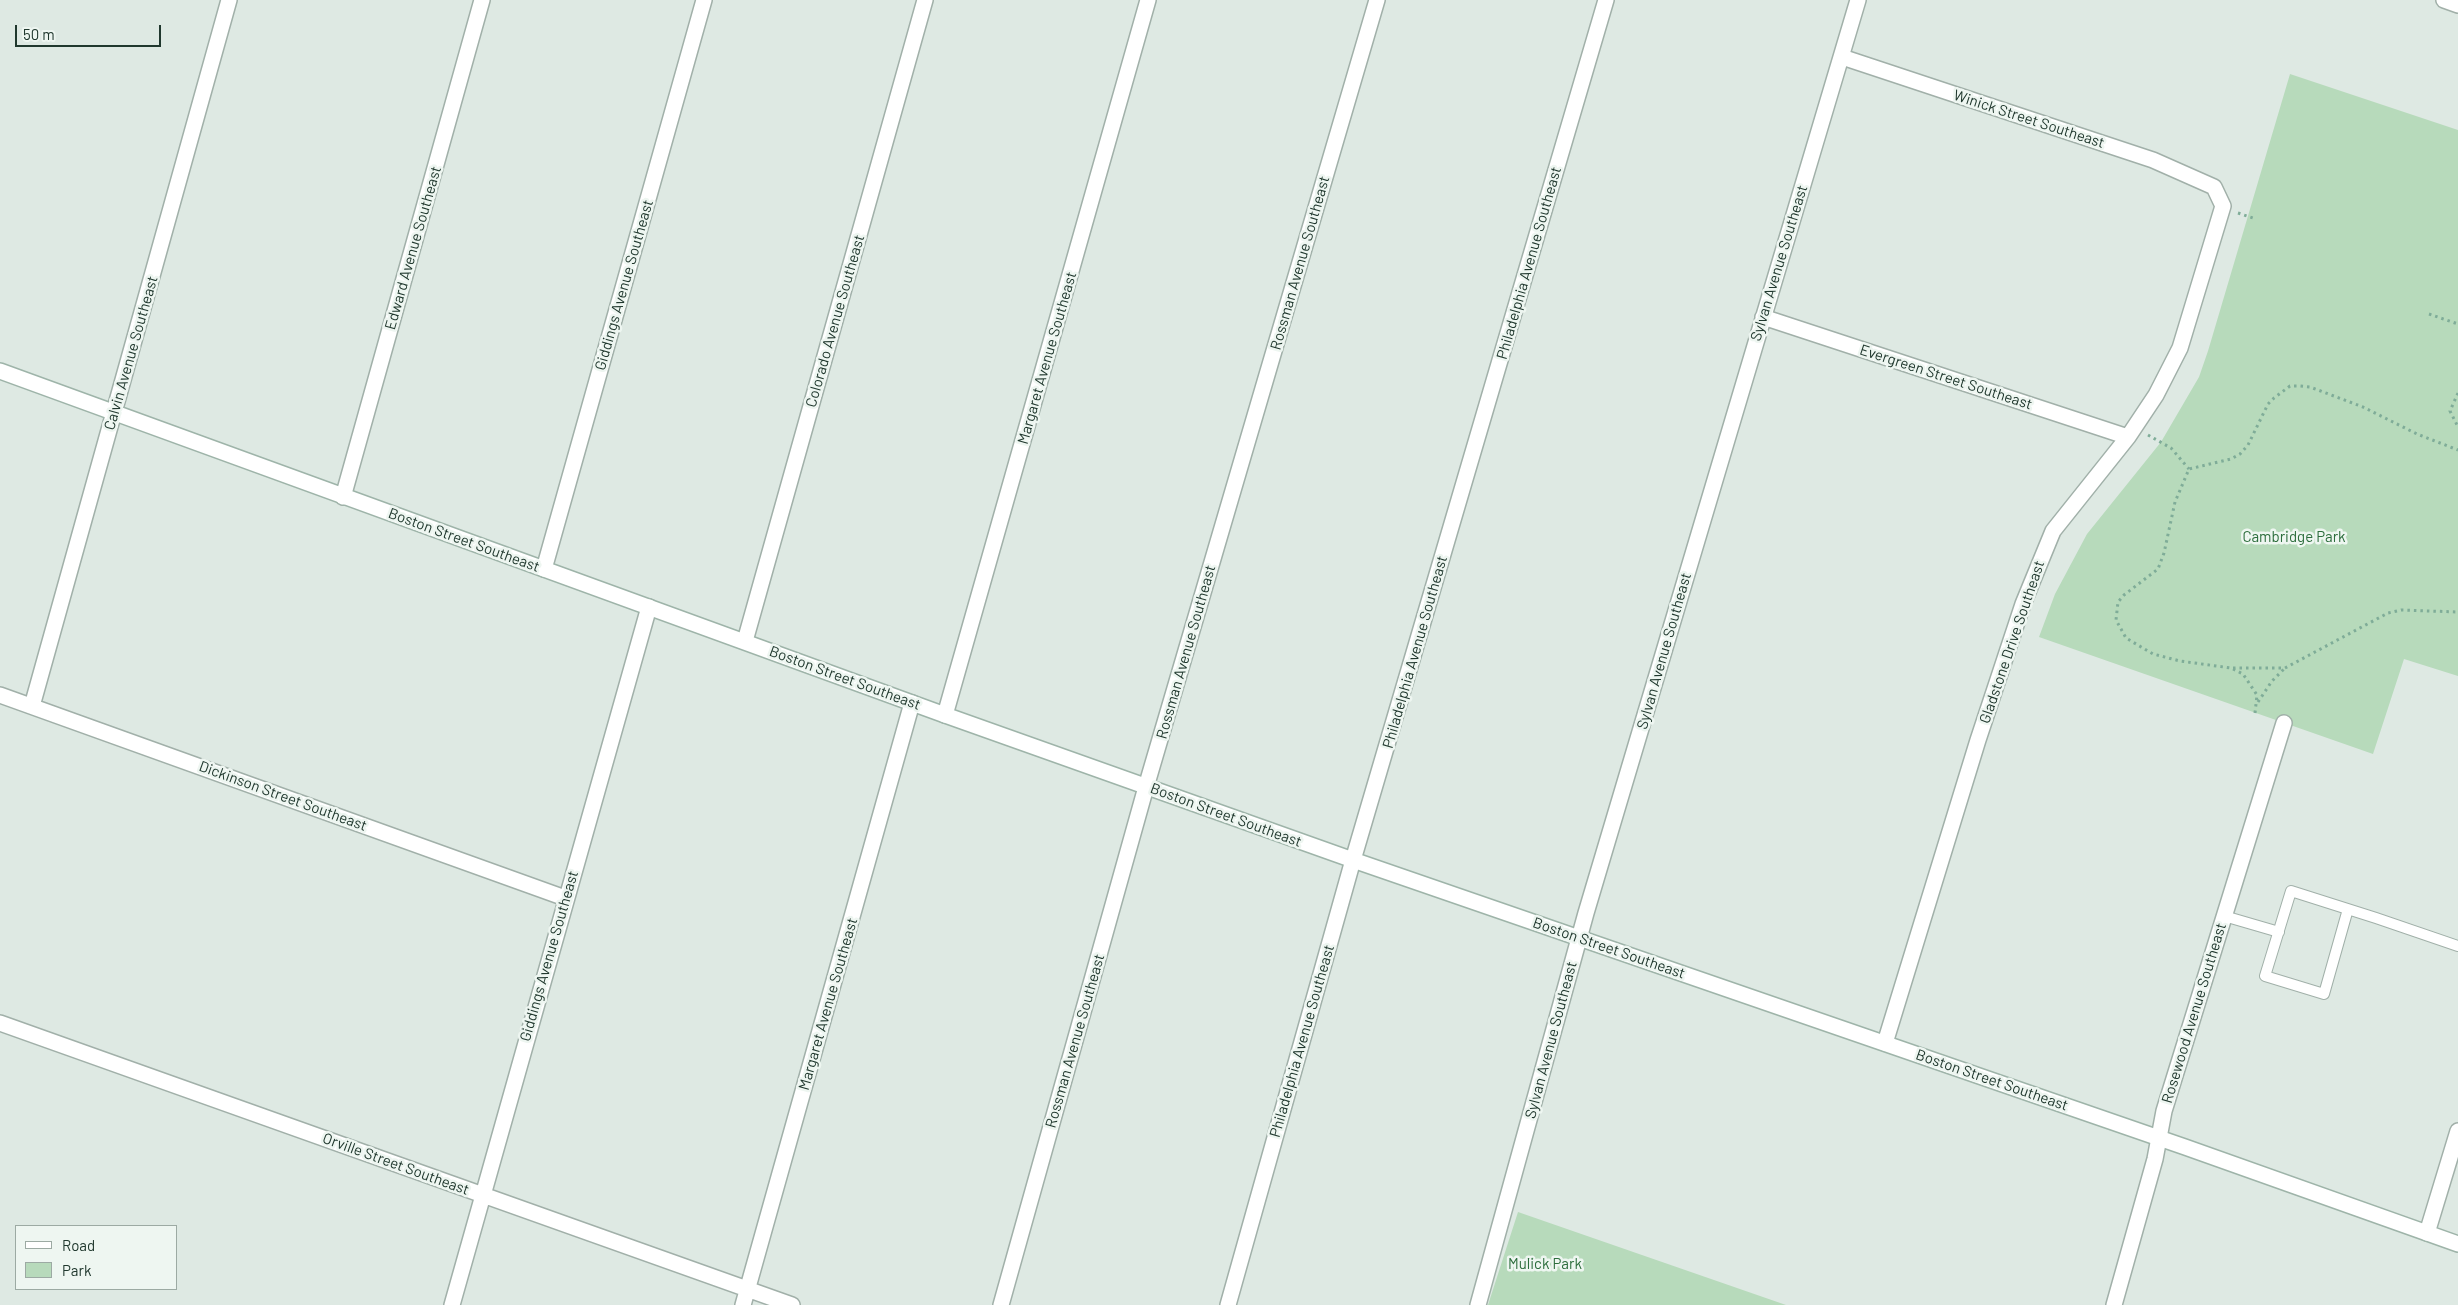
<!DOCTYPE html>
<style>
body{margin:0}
#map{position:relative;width:2458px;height:1305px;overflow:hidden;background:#dee9e3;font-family:Barlow,sans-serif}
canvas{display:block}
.legend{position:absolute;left:15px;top:1225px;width:162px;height:65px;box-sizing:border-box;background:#eef6f1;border:1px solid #9caaa3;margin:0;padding:6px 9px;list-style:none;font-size:15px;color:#20382e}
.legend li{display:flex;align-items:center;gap:10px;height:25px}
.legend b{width:25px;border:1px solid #9caaa3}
.scale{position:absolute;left:15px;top:25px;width:146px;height:22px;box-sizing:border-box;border:2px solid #20382e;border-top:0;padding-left:6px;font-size:15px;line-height:18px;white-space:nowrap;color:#20382e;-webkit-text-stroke:4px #eef6f1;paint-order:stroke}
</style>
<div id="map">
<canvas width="2458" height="1305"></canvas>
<ul class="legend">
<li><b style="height:6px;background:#fff"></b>Road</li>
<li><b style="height:14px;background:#b7dabb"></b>Park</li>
</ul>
<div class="scale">50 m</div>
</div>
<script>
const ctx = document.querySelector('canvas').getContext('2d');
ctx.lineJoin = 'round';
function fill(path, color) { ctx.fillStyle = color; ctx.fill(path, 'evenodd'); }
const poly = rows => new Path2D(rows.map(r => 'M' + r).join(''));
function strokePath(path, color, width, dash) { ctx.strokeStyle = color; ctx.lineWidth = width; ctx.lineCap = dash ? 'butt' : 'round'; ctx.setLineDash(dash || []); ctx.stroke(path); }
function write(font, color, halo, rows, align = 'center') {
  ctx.font = font + ' Barlow,sans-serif'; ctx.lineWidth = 5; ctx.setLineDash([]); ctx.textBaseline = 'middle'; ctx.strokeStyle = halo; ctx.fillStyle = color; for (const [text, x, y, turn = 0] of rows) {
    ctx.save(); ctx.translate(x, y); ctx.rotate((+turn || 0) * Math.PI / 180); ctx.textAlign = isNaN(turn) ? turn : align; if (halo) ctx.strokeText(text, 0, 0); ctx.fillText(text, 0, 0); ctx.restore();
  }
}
fill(poly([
 [2290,74,2458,130,2458,676,2404,659,2373,754,2039,637,2055,594,2087,534,2161,442,2199,377,2208,351],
 [1518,1212,1786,1305,1488,1305]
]), '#b7dabb');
const lane = poly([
 [2348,909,2324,994,2265,976,2291,891,2376,918,2458,946],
 [2224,916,2279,932]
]);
const street = poly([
 [2444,0,2458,5],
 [1842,57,2153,160,2214,187,2223,206,2180,348,2156,395,2128,437,2053,531,2023,604,1978,740,1885,1043],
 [1763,317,2128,437],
 [343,497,482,0],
 [544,569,704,0],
 [745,641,925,0],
 [0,695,565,898],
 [32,706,229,0],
 [945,715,1148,0],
 [0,1023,792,1305],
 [2427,1233,2458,1131],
 [452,1305,649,607],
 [743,1305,912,703],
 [1001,1305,1146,787,1377,0],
 [1228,1305,1353,860,1606,0],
 [1478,1305,1586,913,1858,0],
 [2114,1305,2155,1159,2164,1111,2284,723]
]);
const secondary = poly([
 [0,371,945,715,1353,860,2185,1147,2458,1244]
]);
strokePath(lane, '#a1b0a9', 12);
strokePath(street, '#a1b0a9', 18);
strokePath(secondary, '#9eb4a9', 18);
strokePath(poly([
 [2238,213,2253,218],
 [2429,314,2458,324],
 [2458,393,2450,411,2458,427],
 [2148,435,2171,448,2189,469],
 [2233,668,2285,668,2388,613,2401,610,2458,612],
 [2258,702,2272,681,2285,668],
 [2255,713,2257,695,2243,674,2231,668,2180,661,2153,654,2126,638,2116,620,2118,602,2124,595,2158,569,2164,553,2175,502,2189,469,2231,459,2240,454,2248,445,2268,404,2274,398,2290,386,2300,386,2310,387,2363,407,2417,434,2458,450]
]), '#7fac98', 3, [2.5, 4]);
strokePath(lane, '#fff', 10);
strokePath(street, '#fff', 15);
strokePath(secondary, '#fff', 15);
write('15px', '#20382e', '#eef6f1', [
 ["Winick Street Southeast",2029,119,18],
 ["Edward Avenue Southeast",413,248,-74],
 ["Rossman Avenue Southeast",1300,263,-74],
 ["Philadelphia Avenue Southeast",1529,263,-74],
 ["Sylvan Avenue Southeast",1779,263,-73],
 ["Giddings Avenue Southeast",624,285,-74],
 ["Colorado Avenue Southeast",835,321,-74],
 ["Calvin Avenue Southeast",131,353,-74],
 ["Margaret Avenue Southeast",1047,358,-74],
 ["Evergreen Street Southeast",1946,377,18],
 ["Boston Street Southeast",464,540,20],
 ["Gladstone Drive Southeast",2012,642,-71],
 ["Sylvan Avenue Southeast",1664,651,-74],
 ["Rossman Avenue Southeast",1186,652,-74],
 ["Philadelphia Avenue Southeast",1415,652,-74],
 ["Boston Street Southeast",845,678,20],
 ["Dickinson Street Southeast",283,796,20],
 ["Boston Street Southeast",1226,815,20],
 ["Boston Street Southeast",1609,948,19],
 ["Giddings Avenue Southeast",549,956,-74],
 ["Margaret Avenue Southeast",828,1004,-74],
 ["Rosewood Avenue Southeast",2194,1013,-73],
 ["Sylvan Avenue Southeast",1551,1040,-75],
 ["Rossman Avenue Southeast",1075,1041,-74],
 ["Philadelphia Avenue Southeast",1302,1041,-74],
 ["Boston Street Southeast",1992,1080,19],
 ["Orville Street Southeast",396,1164,20]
]);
write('15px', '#2c6d3c', '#eef6f1', [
 ["Cambridge Park",2294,537],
 ["Mulick Park",1545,1264]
]);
</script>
